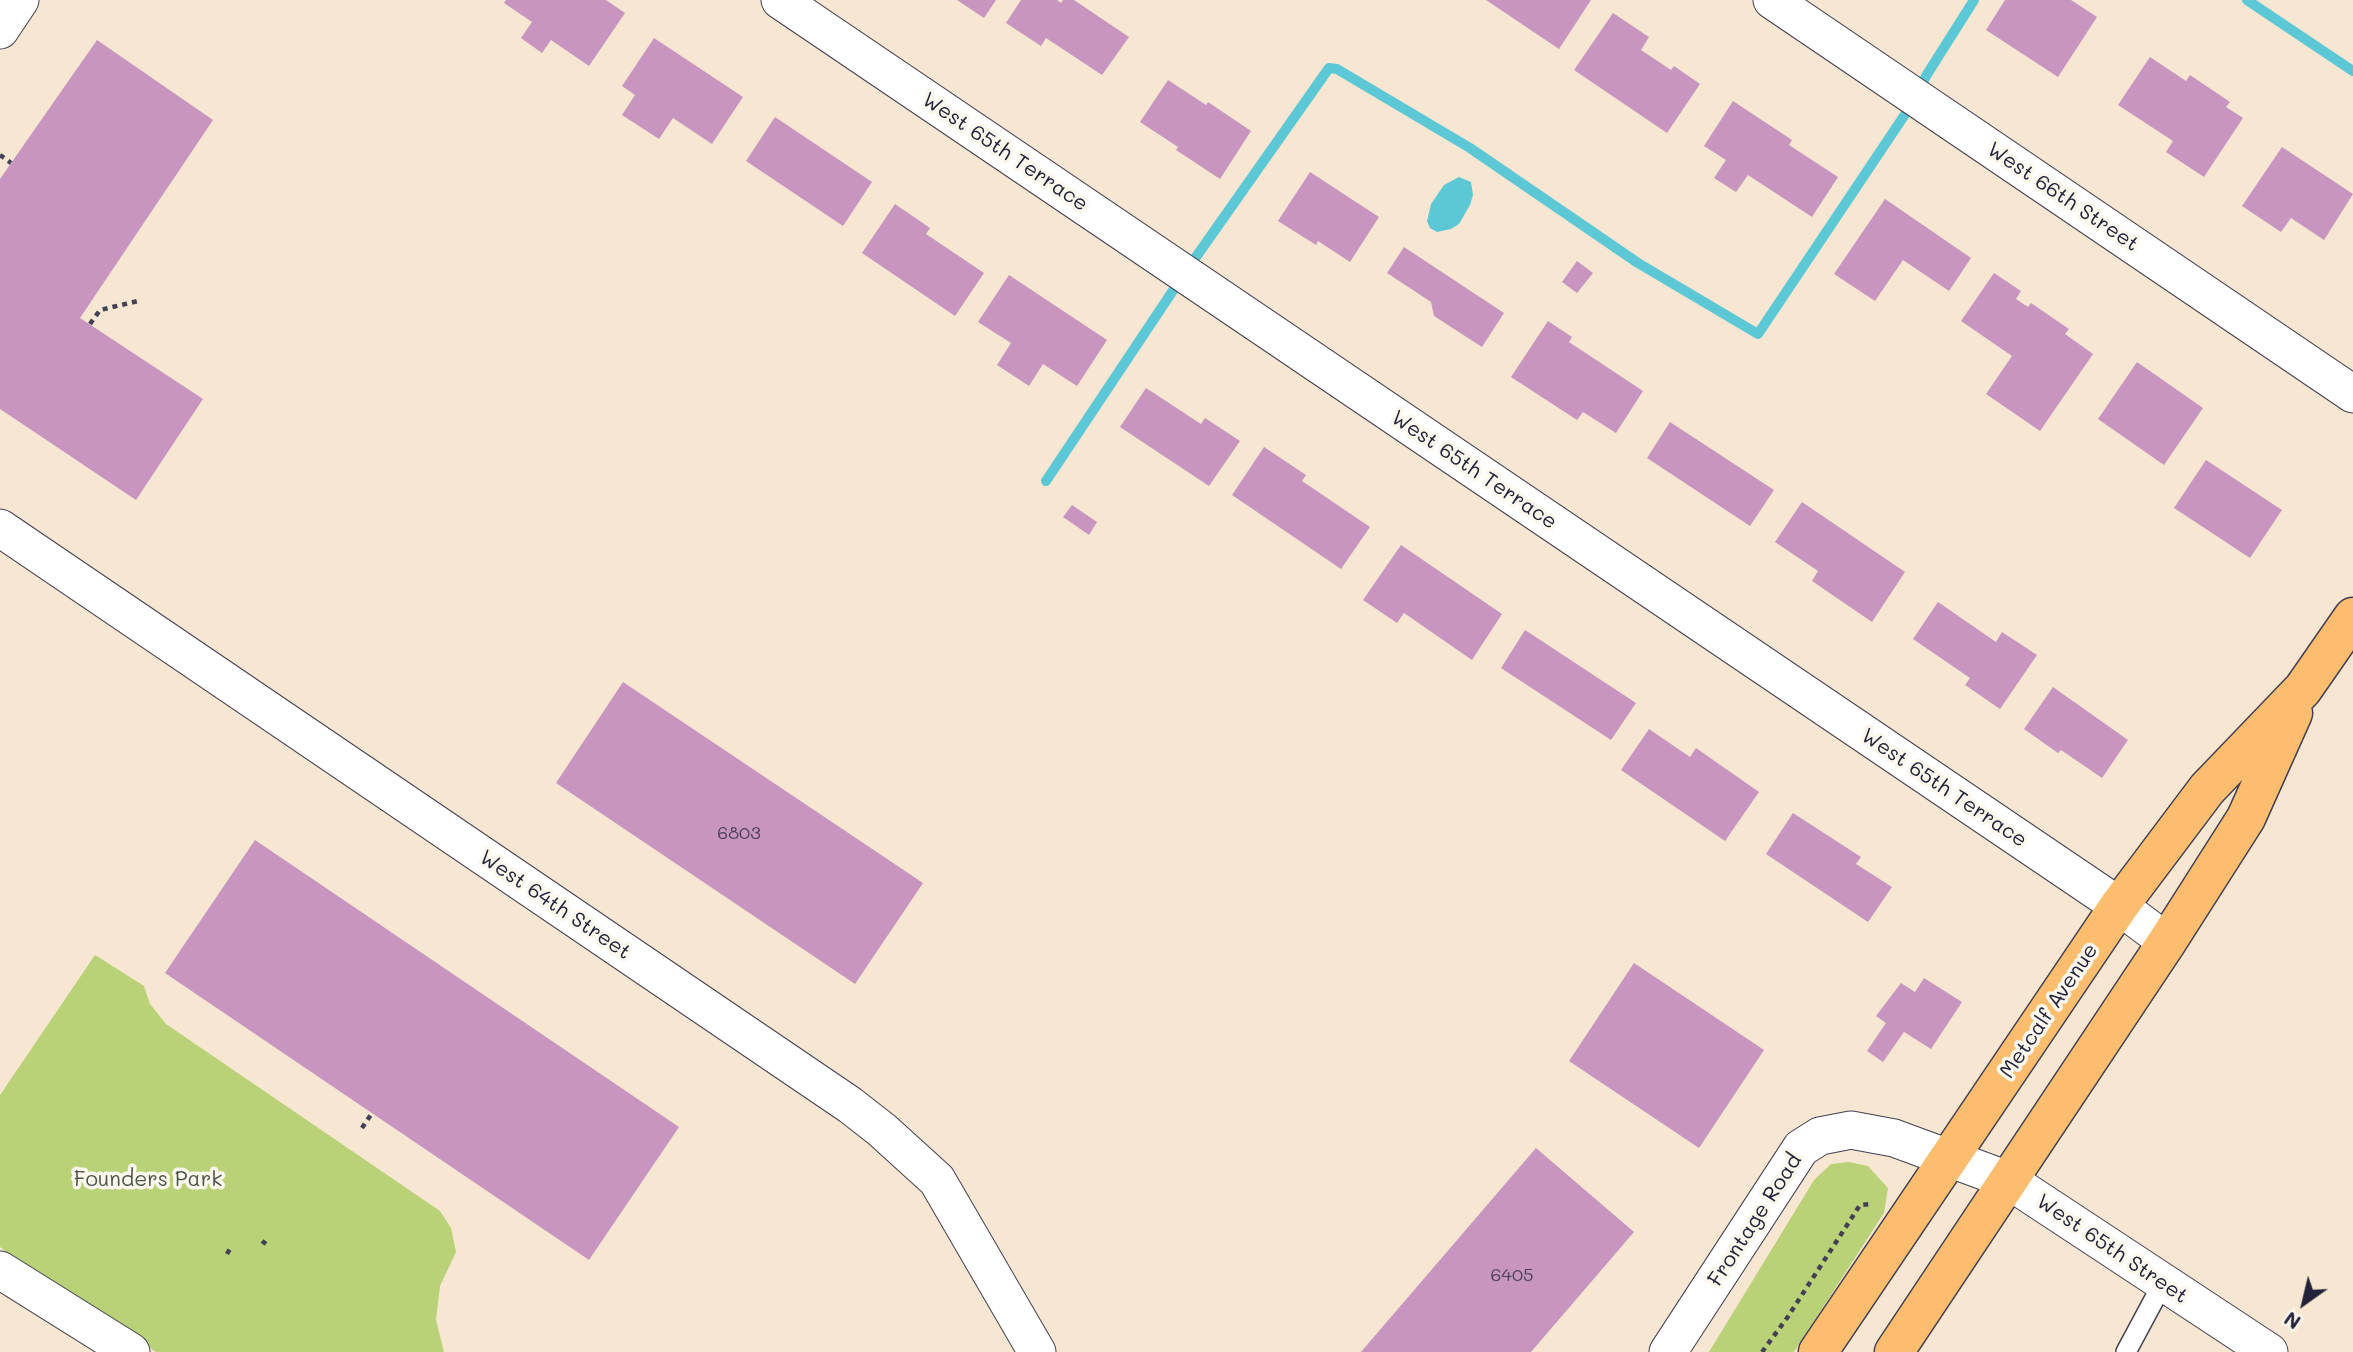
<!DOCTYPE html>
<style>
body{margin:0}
#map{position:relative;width:2353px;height:1352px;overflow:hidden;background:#f7e7d2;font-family:Mali,sans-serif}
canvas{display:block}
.north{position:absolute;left:2269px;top:1268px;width:70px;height:70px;-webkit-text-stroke:5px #fbf7ec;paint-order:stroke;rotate:214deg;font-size:19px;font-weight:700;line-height:28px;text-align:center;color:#22223b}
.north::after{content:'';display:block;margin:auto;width:24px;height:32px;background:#22223b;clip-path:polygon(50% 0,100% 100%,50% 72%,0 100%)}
</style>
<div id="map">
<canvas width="2353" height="1352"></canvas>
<div class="north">N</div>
</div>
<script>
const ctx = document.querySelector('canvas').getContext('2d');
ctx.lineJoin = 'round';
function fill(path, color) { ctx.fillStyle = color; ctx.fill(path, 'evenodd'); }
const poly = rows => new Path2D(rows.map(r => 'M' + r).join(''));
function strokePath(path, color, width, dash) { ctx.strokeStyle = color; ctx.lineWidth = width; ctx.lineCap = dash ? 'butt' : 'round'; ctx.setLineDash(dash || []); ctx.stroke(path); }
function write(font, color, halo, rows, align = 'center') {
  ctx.font = font + ' Mali,sans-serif'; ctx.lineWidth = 7; ctx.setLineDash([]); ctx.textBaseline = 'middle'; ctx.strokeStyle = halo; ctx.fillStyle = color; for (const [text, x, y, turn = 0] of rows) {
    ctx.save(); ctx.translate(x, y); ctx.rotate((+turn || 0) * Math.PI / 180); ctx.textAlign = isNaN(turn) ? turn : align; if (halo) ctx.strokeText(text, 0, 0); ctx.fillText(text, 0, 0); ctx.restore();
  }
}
fill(poly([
 [95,955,144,986,150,1004,166,1024,440,1211,451,1228,456,1252,440,1286,436,1320,444,1352,156,1352,22,1265,0,1247,0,1095],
 [1849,1162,1868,1166,1888,1188,1884,1213,1794,1352,1709,1352,1814,1180,1831,1164]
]), '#b9d277');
fill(poly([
 [1459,177,1471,182,1473,195,1470,205,1459,224,1451,229,1437,232,1430,228,1427,221,1431,204,1444,185]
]), '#5cc8d5');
strokePath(poly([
 [2247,0,2353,71],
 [1046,481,1184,274,1329,68,1337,69,1470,148,1638,263,1758,334,1916,98,1926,76,1974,0]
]), '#5cc8d5', 10);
fill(poly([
 [506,0,606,0,625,13,589,66,551,40,542,53,521,38,532,22,504,3],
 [957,0,996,0,984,18],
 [1021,0,1057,0,1061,3,1063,0,1074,0,1129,37,1102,75,1046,38,1041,46,1006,23],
 [1486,0,1591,0,1559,49],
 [2005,0,2071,0,2097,17,2058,77,1986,30],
 [1613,13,1649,37,1641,50,1671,70,1674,66,1700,84,1667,133,1574,70],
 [654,38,743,97,712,144,673,118,659,139,622,115,635,95,622,86],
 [97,40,213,120,80,318,203,399,136,500,0,409,0,179],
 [2150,57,2186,81,2190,75,2230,102,2226,107,2243,118,2204,177,2166,152,2173,141,2118,105],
 [1168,80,1206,105,1208,102,1251,131,1220,179,1176,150,1178,147,1140,122],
 [1733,101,1792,140,1789,145,1838,177,1812,217,1748,175,1736,192,1714,178,1726,160,1704,146],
 [775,117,872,182,843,226,746,161],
 [2282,147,2353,194,2324,240,2291,218,2281,232,2242,206],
 [1310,172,1379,217,1350,262,1318,241,1316,245,1278,221],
 [1885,199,1971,258,1949,291,1903,260,1875,301,1834,274],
 [895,204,930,228,926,234,984,273,955,316,862,253],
 [1404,247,1504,313,1482,347,1434,316,1431,302,1387,273],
 [1577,261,1593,273,1577,293,1562,282],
 [1994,273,2021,291,2016,299,2028,307,2031,303,2069,329,2065,334,2093,354,2040,431,1986,394,2012,356,1961,321],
 [1009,275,1107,340,1077,386,1043,364,1029,386,997,365,1011,343,978,322],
 [1548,321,1572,337,1569,342,1643,391,1616,433,1583,412,1577,420,1511,377],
 [2137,362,2203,408,2164,465,2098,419],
 [1146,388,1201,424,1205,418,1240,441,1209,486,1120,427],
 [1670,422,1774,490,1750,526,1647,458],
 [1264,447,1306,475,1302,481,1370,527,1341,569,1232,495],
 [2206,460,2282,510,2250,558,2174,508],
 [1802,502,1905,572,1872,622,1812,581,1818,571,1775,542],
 [1072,505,1097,522,1089,535,1063,517],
 [1401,545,1502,614,1472,660,1404,613,1397,623,1363,600],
 [1938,602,1996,642,2002,632,2037,655,2000,709,1965,685,1970,678,1913,639],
 [1525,630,1636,703,1611,740,1501,668],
 [623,682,923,883,855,984,556,783],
 [2053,687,2128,740,2102,778,2061,750,2058,753,2024,729],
 [1649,729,1690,757,1696,748,1759,792,1725,841,1621,770],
 [1793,813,1861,857,1856,864,1892,887,1868,922,1766,854],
 [255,840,679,1127,589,1260,165,973],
 [1634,963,1764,1050,1699,1148,1569,1061],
 [1924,978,1962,1002,1931,1049,1904,1032,1883,1062,1867,1051,1886,1023,1876,1016,1901,983,1915,992],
 [1536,1148,1634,1232,1531,1352,1361,1352]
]), '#c795c0');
const service = poly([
 [2126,1352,2163,1283]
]);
const minor = poly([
 [780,0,2119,906,2167,942],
 [1772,0,2353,394],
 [0,30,20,0],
 [0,528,850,1105,882,1130,937,1180,1037,1352],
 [0,1270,131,1352],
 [1668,1352,1801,1148,1820,1136,1851,1130,1894,1138,2008,1180,2269,1352]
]);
const primary = poly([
 [1818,1352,2119,906,2207,789,2303,689,2353,617],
 [1894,1352,2167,942,2246,818,2293,713]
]);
strokePath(service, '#424052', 22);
strokePath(minor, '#424052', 39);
strokePath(primary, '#424052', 41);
strokePath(poly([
 [0,155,11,163],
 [90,324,100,310,138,301],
 [362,1128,372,1113],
 [262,1241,270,1247],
 [227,1254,231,1247],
 [1762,1352,1787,1318,1860,1205,1871,1204]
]), '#424052', 4.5, [5, 5]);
strokePath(service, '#fff', 19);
strokePath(minor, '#fff', 37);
strokePath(primary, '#fcbd6f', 38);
write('18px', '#4b3f5c', null, [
 ["6803",739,833],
 ["6405",1512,1275]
]);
write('21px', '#22223b', '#fbf7ec', [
 ["West 65th Terrace",1005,152,34],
 ["West 66th Street",2063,197,34],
 ["West 65th Terrace",1474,470,34],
 ["West 65th Terrace",1944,788,34],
 ["West 64th Street",555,905,34],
 ["Metcalf Avenue",2049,1011,-56],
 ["Frontage Road",1755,1220,-57],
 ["West 65th Street",2112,1249,34]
]);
write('21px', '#4f574d', '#fbf7ec', [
 ["Founders Park",148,1180]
]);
</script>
